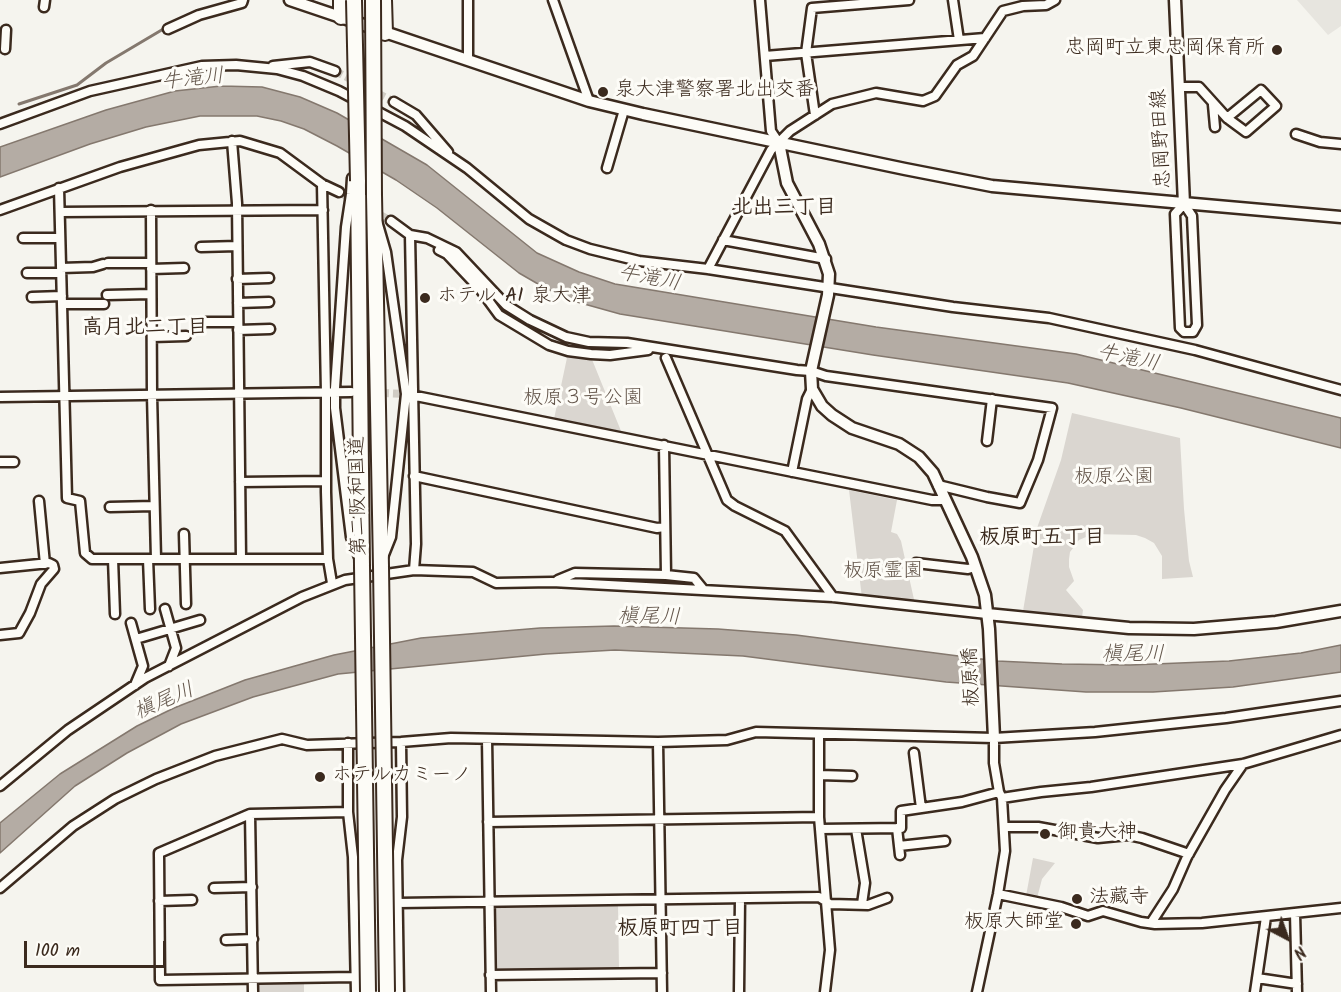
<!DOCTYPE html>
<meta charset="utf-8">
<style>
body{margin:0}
#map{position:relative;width:1341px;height:992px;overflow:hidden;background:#f5f4ee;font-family:Kalam,sans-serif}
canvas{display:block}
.north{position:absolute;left:1257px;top:908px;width:60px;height:60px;-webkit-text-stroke:4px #fdfcf7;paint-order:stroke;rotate:139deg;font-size:16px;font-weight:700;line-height:24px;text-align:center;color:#3b2a1e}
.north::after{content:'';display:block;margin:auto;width:21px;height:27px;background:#3b2a1e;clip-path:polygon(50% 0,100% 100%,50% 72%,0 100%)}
.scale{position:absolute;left:24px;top:941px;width:142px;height:27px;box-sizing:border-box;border:3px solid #3b2a1e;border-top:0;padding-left:8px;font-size:18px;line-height:21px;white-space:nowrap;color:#3b2a1e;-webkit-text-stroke:4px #fdfcf7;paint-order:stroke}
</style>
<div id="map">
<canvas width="1341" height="992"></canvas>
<div class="north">N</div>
<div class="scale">100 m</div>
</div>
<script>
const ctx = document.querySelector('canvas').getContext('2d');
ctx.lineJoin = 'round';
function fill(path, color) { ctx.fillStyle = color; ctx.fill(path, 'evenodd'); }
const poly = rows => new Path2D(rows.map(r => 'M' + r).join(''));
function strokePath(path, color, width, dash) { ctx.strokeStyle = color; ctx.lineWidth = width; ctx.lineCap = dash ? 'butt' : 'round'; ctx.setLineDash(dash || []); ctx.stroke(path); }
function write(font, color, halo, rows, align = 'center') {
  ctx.font = font + ' Kalam,"Klee One",sans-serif'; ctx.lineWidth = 6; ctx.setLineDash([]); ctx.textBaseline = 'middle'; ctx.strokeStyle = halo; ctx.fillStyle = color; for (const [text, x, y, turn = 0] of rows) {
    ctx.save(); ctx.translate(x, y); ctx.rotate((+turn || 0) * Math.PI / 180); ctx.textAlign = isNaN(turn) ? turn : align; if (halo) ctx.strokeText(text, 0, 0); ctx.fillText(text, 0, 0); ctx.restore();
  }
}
fill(poly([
 [1297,0,1341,0,1341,26,1328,35]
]), '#e7e5df');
fill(poly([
 [568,353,591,357,621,431,554,419],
 [1072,413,1180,438,1184,509,1189,561,1193,577,1162,579,1162,556,1154,543,1145,538,1136,535,1093,534,1079,540,1070,552,1069,559,1069,567,1074,581,1066,590,1083,610,1082,617,1023,611,1037,528,1061,460],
 [849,490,897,500,891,532,897,534,901,541,915,604,862,598],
 [1033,858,1055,863,1042,879,1037,898,1026,896],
 [618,904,619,969,497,971,493,966,492,911,497,907],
 [304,982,304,992,257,992,257,987,262,983]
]), '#dad6d0');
const water = poly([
 [221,86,262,87,300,97,337,113,427,165,537,253,579,272,615,284,876,327,1076,354,1341,418,1341,448,1181,408,1068,383,873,355,620,314,577,302,545,288,519,273,437,208,396,180,337,146,304,129,281,121,257,116,200,116,146,127,90,144,0,177,0,147,106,110,175,91,221,86],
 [614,626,718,629,796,635,997,661,1062,664,1130,665,1229,661,1301,653,1341,645,1341,672,1233,687,1153,692,1086,692,946,682,743,656,615,650,546,654,338,674,253,697,181,724,127,753,75,786,0,853,0,823,60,774,137,726,174,708,245,680,334,655,421,638,540,628,614,626]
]);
fill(water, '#b4aca4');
strokePath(water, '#84786e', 1.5);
strokePath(poly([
 [19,104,77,85,106,63,165,28]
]), '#84786e', 3);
strokePath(poly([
 [335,71,394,102],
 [339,192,391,221],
 [357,392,406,394]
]), '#d0ccc4', 8, [8, 4]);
const minor = poly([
 [468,0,468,60],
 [553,0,589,101],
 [760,0,771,131,779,143],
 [953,0,959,40],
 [44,7,45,0],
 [168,29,199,15,242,3,243,0],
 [5,49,6,30],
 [765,56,985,38],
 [273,66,310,62,335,71],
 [1179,87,1199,87,1227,118],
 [1261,90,1276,106,1246,132,1227,118,1261,90],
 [394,102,416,115,448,152],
 [1213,105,1215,127],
 [815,115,806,53,812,8,909,0],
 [0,124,90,91,202,66,236,65,277,69,303,76,339,91,405,126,467,168,529,219,566,240,590,249,639,261,708,269,953,307,1049,318,1195,350,1341,390],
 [1296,134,1320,142,1341,144],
 [232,141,237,203,241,559],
 [607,168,624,110],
 [352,178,351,194,346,227,335,388,335,408,351,537,359,557],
 [322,184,326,393,326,492,328,559,332,583],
 [59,188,67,498,80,501,85,553,92,559,328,559],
 [1184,204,1192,216,1197,325,1193,332,1184,332,1180,328,1175,214,1184,204],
 [0,210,120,167,199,145,240,141,280,153,322,184,339,192],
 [151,210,152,395,156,559],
 [60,212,323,210],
 [377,221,386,252,406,394,391,537,383,557],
 [391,221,410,235,427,238,456,252,506,305,530,320,566,337,589,342,627,343,797,370,811,371,826,376,1052,408,1038,460,1020,503,987,497,938,485],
 [410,235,416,544,414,570],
 [23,238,60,238],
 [723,240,826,259],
 [201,247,237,246],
 [439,250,447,254,480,289,499,315,549,345,568,351,591,354,610,355,648,350],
 [108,263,151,263],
 [61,268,93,267,103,264],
 [151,269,184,268],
 [708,269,771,150,790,131,832,104,876,93,923,101,935,96,957,65,973,56,1003,11,1023,6,1046,5,1055,0],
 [27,273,61,273],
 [237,279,269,278],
 [107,295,151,294],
 [32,297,62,296],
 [238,303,269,302],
 [62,304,104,304],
 [205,322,238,322],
 [238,330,270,329],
 [152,337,186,336],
 [666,358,727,500,735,506,785,531,833,597],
 [406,394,932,500,945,500],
 [0,397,351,392],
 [987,441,992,399],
 [664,445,666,575],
 [0,462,14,462],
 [792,472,807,399,812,389],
 [414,476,657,528,664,527],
 [240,482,326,481],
 [39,501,45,564],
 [110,507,154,506],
 [184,534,186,604],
 [113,559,115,614],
 [148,559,150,609],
 [916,563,968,569,975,567],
 [0,568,49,563,53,565,54,569,41,584,30,613,19,633,0,635],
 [558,580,575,573,666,575,694,578,703,589],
 [165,609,176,648,169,666],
 [131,623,143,666,135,685],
 [136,639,200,620],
 [819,734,819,817,830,950,825,992],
 [487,739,491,992],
 [658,742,662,992],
 [348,743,348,812,353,857,356,992],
 [914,753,921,808],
 [820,775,852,776],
 [0,786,68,730,145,678,302,597,345,580,414,570,473,572,496,583,552,582,833,597,987,614],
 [1002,798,1041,792,1091,787,1243,764,1341,735],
 [348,812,250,814,159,853,160,980,355,977],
 [250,814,253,992],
 [488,822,819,817],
 [1004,827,1038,827,1098,838,1128,835,1142,838,1189,854],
 [897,828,900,855],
 [820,829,901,828,901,811,962,802,999,792],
 [856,829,865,883,862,904],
 [899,846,945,841],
 [0,888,73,826,115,799,156,779,215,756,282,739,307,745,401,742,451,738,658,742,727,740,756,732,994,738,1095,732,1226,718,1341,701],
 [214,888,252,887],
 [998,894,1061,907,1088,916,1103,911,1141,922,1155,924,1202,923,1341,908],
 [159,901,192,900],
 [398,903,819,897,830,904,868,905,887,898],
 [1295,913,1297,992],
 [1151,923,1173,889,1187,857,1225,790,1243,764],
 [226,940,253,939],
 [490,975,662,973],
 [1257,978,1297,984],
 [399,992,397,860,402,817,401,742],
 [739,992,740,899],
 [977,992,998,894,1005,851,1002,798,999,792,994,763,994,738],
 [1255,992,1266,917]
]);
const tertiary = poly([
 [290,0,589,101,643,114,905,169,992,186,1341,217],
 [1175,0,1184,204],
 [779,143,787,183,819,244,829,274,828,295,811,371,812,389,822,406,832,415,852,428,899,444,919,457,933,473,972,557,985,595,989,629,994,738],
 [987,614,1129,628,1194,629,1276,622,1341,611]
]);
const trunk = poly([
 [384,0,385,33],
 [341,17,341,0],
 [358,181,362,566],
 [374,195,381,567]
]);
strokePath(minor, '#3b2a1e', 13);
strokePath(tertiary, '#3b2a1e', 15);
strokePath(trunk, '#3b2a1e', 18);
strokePath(minor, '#fdfcf7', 8);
strokePath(tertiary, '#fdfcf7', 10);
strokePath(trunk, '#fdfcf7', 14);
const trunkBridge = poly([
 [354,0,358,181],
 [373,0,374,195],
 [362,566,368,992],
 [381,567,387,992]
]);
strokePath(trunkBridge, '#3b2a1e', 18, []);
strokePath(trunkBridge, '#fdfcf7', 14);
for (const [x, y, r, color] of [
 [1277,50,6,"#3b2a1e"],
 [603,92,6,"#3b2a1e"],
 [425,298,6,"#3b2a1e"],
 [320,777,6,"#3b2a1e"],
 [1045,834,6,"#3b2a1e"],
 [1077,899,6,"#3b2a1e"],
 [1076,924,6,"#3b2a1e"]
]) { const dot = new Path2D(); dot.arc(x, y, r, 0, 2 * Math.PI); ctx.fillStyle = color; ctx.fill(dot); strokePath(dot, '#fdfcf7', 2); }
write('20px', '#3b2a1e', '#fdfcf7', [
 ["忠岡町立東忠岡保育所",1265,50,"right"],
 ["泉大津警察署北出交番",615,92],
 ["ホテル AI 泉大津",437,298],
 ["ホテルカミーノ",332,777],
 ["御貴大神",1057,834],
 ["法藏寺",1089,899],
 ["板原大師堂",1064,924,"right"]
], 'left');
write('20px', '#3b2a1e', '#fdfcf7', [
 ["忠岡野田線",1163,139,-93],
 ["第二阪和国道",360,496,-91],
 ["板原橋",973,677,-92]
]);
write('20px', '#63554a', '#fdfcf7', [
 ["板原３号公園",583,400],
 ["板原公園",1114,479],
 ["板原霊園",883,573]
]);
write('italic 21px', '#65584d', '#fdfcf7', [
 ["牛滝川",193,81,-6],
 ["牛滝川",649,280,11],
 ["牛滝川",1128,360,12],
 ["槇尾川",649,619,1],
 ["槇尾川",1133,656],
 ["槇尾川",165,703,-23]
]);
write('bold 21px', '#3b2a1e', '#fdfcf7', [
 ["北出三丁目",784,209],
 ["高月北二丁目",145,329],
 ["板原町五丁目",1042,539],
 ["板原町四丁目",680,930]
]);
</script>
